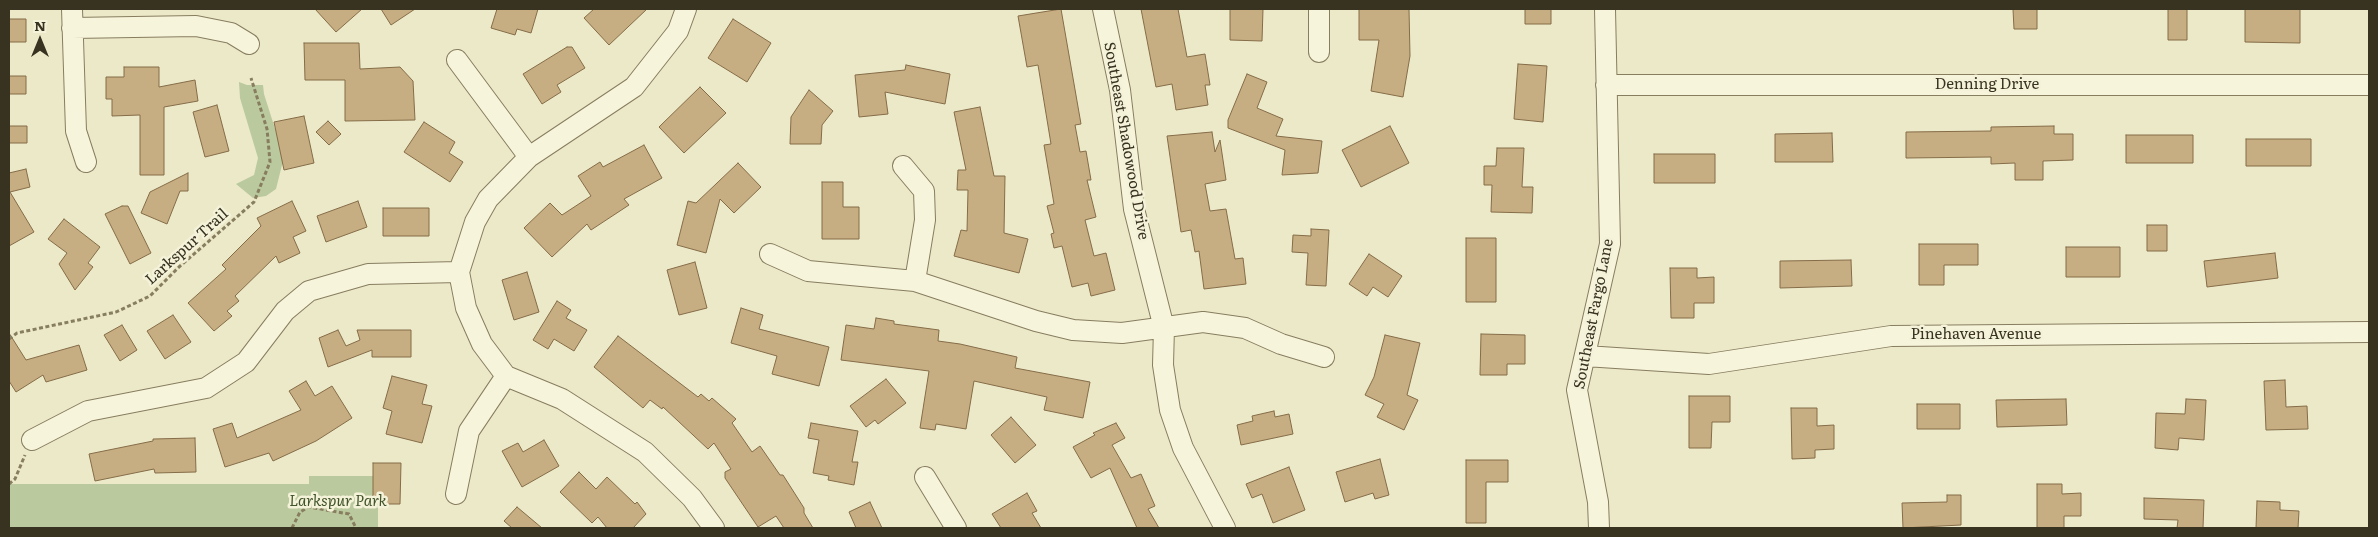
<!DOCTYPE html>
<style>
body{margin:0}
#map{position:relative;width:2378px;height:537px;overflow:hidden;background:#ece9c9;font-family:Literata,serif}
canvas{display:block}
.frame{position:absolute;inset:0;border:10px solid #383221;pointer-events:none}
.north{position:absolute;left:15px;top:15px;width:50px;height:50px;-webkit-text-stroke:4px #f4f2d8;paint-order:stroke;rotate:0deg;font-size:14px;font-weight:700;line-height:20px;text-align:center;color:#383221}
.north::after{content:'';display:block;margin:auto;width:18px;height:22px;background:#383221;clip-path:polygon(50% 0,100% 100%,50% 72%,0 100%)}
</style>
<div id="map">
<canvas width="2378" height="537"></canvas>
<div class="frame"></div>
<div class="north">N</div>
</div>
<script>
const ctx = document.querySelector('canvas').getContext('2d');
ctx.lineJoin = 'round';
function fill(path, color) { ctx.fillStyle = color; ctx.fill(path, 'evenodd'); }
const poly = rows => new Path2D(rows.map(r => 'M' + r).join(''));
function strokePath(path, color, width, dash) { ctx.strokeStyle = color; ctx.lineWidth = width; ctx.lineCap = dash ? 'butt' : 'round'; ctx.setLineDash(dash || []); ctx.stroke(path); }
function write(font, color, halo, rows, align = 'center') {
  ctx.font = font + ' Literata,serif'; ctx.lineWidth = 5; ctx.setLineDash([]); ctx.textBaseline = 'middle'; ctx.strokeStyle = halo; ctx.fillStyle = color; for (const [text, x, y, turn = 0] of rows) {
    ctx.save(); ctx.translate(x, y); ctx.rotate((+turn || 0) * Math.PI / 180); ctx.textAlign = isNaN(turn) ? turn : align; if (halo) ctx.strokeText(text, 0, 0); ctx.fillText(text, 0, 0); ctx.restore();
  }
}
fill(poly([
 [239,82,247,85,263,85,264,94,284,157,276,189,266,196,253,198,236,184,254,175,258,158,240,98],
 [309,476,378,476,378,528,9,528,9,484,309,484]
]), '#bbc99e');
const building = poly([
 [315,9,362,9,336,32,315,9],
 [381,9,415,9,391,25,381,9],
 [497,9,538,9,531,33,517,29,515,35,491,28,497,9],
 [594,9,647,9,609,45,584,18,594,9],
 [1061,9,1081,124,1075,125,1080,152,1086,151,1091,180,1087,180,1096,217,1085,220,1094,256,1106,253,1115,290,1091,296,1088,283,1072,287,1062,246,1054,248,1051,234,1054,233,1047,206,1054,204,1044,145,1051,144,1038,65,1027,67,1018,16,1061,9],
 [1141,9,1178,9,1187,57,1205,54,1210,85,1205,85,1208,105,1176,110,1172,84,1156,87,1141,9],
 [1230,9,1263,9,1262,41,1230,40,1230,9],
 [1359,9,1409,9,1410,56,1403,97,1371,91,1379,40,1359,40,1359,9],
 [1525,9,1551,9,1551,24,1525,24,1525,9],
 [2013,9,2037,9,2037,29,2014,29,2013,9],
 [2168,9,2187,9,2187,40,2168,40,2168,9],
 [2245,9,2300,9,2300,43,2245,42,2245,9],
 [9,19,26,19,26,42,9,42,9,19],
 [733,19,771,43,747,82,708,58,733,19],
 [304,43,359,43,360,69,400,67,413,81,415,120,345,121,345,80,305,80,304,43],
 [567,47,572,47,585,68,557,85,561,92,542,104,523,74,567,47],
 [1518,64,1547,66,1543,122,1514,119,1518,64],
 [906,65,950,74,945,104,885,92,888,114,859,117,855,75,905,70,906,65],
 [124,67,159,67,159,87,195,80,198,101,164,107,164,175,140,175,140,115,112,116,112,99,106,99,106,77,124,77,124,67],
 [1247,74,1267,82,1257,108,1283,119,1276,136,1322,141,1318,173,1282,175,1285,150,1228,128,1228,120,1247,74],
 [9,76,26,76,26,94,9,94,9,76],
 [700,87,726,113,684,153,659,127,700,87],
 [809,90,833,111,822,125,821,144,790,144,791,117,809,90],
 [217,105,229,151,205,157,193,112,217,105],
 [980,107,994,176,1005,176,1004,233,1028,239,1019,273,954,256,961,230,967,231,968,190,957,190,958,170,966,170,954,112,980,107],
 [304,116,314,163,284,170,274,122,304,116],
 [328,121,341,134,329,145,316,132,328,121],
 [424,122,455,142,449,153,463,162,450,182,404,152,424,122],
 [9,126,27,126,27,143,9,143,9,126],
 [1390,126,1409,163,1361,187,1342,150,1390,126],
 [2054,126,2054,134,2073,134,2073,160,2043,161,2043,180,2015,180,2015,163,1991,164,1991,157,1906,158,1906,132,1991,131,1991,127,2054,126],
 [1212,132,1215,152,1220,140,1226,180,1205,184,1210,211,1226,209,1235,259,1243,258,1246,284,1204,289,1199,251,1195,252,1191,230,1181,232,1167,136,1212,132],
 [1832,133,1833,162,1775,162,1775,134,1832,133],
 [2126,135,2193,135,2193,163,2126,163,2126,135],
 [2246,139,2311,139,2311,166,2246,166,2246,139],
 [644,145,662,178,624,199,629,205,591,230,587,224,552,257,524,228,550,203,562,215,591,196,578,176,600,162,603,167,644,145],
 [1497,148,1524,148,1522,187,1533,187,1532,213,1491,212,1492,185,1484,185,1484,166,1496,166,1497,148],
 [1654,154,1715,154,1715,183,1654,183,1654,154],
 [738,163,761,187,734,213,720,199,706,253,677,245,688,201,696,203,738,163],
 [26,169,30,187,10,192,34,232,9,246,9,173,26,169],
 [188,173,188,191,180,191,167,224,141,213,150,192,188,173],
 [822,182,843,182,843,207,859,207,859,239,822,239,822,182],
 [292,201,306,231,293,237,300,253,279,263,276,256,235,296,239,301,227,311,232,316,214,331,188,303,226,269,222,265,261,226,257,218,292,201],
 [358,201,367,227,326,242,317,216,358,201],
 [122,206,128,206,151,253,130,264,105,214,122,206],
 [383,208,429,208,429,236,383,236,383,208],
 [64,219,100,247,88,263,93,267,75,290,59,264,67,253,48,239,64,219],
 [2147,225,2167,225,2167,251,2147,251,2147,225],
 [1311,229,1329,230,1326,286,1306,285,1308,253,1292,252,1293,235,1311,236,1311,229],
 [1466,238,1496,238,1496,302,1466,302,1466,238],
 [1919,244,1978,244,1978,265,1944,265,1944,285,1919,285,1919,244],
 [2066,247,2120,247,2120,277,2066,277,2066,247],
 [2275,253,2278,278,2207,287,2204,261,2275,253],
 [1369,254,1402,276,1388,297,1373,287,1367,296,1349,284,1369,254],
 [1851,260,1852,286,1780,288,1780,261,1851,260],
 [695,262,707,308,679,315,667,270,695,262],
 [1670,268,1697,268,1697,278,1714,277,1714,303,1694,303,1694,318,1671,318,1670,268],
 [527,272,539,312,514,320,502,280,527,272],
 [557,301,571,310,566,318,587,330,574,351,554,339,548,349,533,340,557,301],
 [741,308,763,315,759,329,829,347,819,386,772,374,777,356,731,343,741,308],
 [173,315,191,342,165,359,147,331,173,315],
 [876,318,894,321,894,324,939,330,938,341,960,344,1017,357,1015,368,1090,382,1083,418,1044,410,1047,397,974,381,966,429,936,424,935,430,920,428,929,371,841,360,846,325,874,329,876,318],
 [122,325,137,350,120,361,104,335,122,325],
 [338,330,346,346,360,340,357,330,411,330,411,357,372,357,372,350,328,367,319,338,338,330],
 [9,333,26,360,79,345,87,370,46,382,43,375,16,392,9,381,9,333],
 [1481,334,1525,335,1525,364,1507,364,1507,375,1480,375,1481,334],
 [1385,335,1420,343,1407,395,1418,400,1404,430,1377,417,1384,404,1365,395,1374,377,1385,335],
 [618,336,698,397,701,394,709,401,712,398,736,419,732,423,752,452,760,446,780,475,783,475,804,508,804,513,813,528,784,528,776,516,758,527,725,478,725,472,731,469,714,443,708,449,663,407,662,409,650,400,643,408,594,367,618,336],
 [392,376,427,385,422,404,432,406,422,443,386,434,392,411,383,408,392,376],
 [886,379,906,403,878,424,875,420,866,427,850,406,886,379],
 [2285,380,2286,407,2307,406,2308,429,2266,430,2264,381,2285,380],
 [306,381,315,396,332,386,352,418,316,441,273,461,269,453,225,467,213,429,232,423,237,438,301,410,289,391,306,381],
 [1689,396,1730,396,1730,422,1712,422,1711,448,1689,448,1689,396],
 [2066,399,2067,425,1997,427,1996,400,2066,399],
 [2186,399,2206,400,2204,440,2179,438,2178,450,2155,448,2156,413,2185,414,2186,399],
 [1917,404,1960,404,1960,429,1917,429,1917,404],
 [1791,408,1817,408,1817,426,1834,425,1834,449,1815,450,1815,458,1792,459,1791,408],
 [1274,411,1275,417,1289,414,1293,434,1241,445,1237,425,1253,421,1252,416,1274,411],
 [1011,417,1036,445,1015,463,991,435,1011,417],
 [811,423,858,431,852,462,858,462,854,485,828,480,829,476,813,473,819,440,808,438,811,423],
 [1116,423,1125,438,1112,445,1131,478,1141,474,1155,506,1148,509,1159,528,1137,528,1110,468,1091,478,1073,447,1095,435,1093,433,1116,423],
 [195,438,196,472,155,473,154,469,95,481,89,454,153,441,153,439,195,438],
 [544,440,559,466,522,487,502,451,518,443,523,452,544,440],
 [1380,459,1389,495,1375,499,1373,493,1345,502,1336,472,1380,459],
 [1466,460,1508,460,1508,482,1486,482,1486,523,1466,523,1466,460],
 [373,463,401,463,400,504,373,504,373,463],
 [1289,467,1305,510,1273,523,1262,494,1252,498,1246,484,1289,467],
 [579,472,596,489,607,477,635,504,637,502,646,514,633,528,607,528,598,517,592,523,560,492,579,472],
 [2037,484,2062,484,2062,494,2081,493,2081,516,2064,516,2064,528,2037,528,2037,484],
 [1027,493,1037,511,1032,513,1041,528,1001,528,992,514,1027,493],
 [1947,495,1961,495,1961,525,1903,528,1902,503,1947,502,1947,495],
 [2144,498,2204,500,2203,528,2177,528,2178,520,2144,519,2144,498],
 [2257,501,2280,502,2280,510,2299,511,2298,528,2256,528,2257,501],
 [870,502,882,528,856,528,849,512,870,502],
 [517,507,542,528,512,528,504,521,517,507]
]);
fill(building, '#c7ad82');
strokePath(building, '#846c47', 1);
const street = poly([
 [72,9,76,131,86,162],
 [686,9,678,31,634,87,529,157,488,199,475,222,459,272,466,308,482,344,506,376,562,399,645,452,692,498,714,528],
 [1103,9,1120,90,1134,209,1164,328,1163,365,1170,410,1183,448,1225,528],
 [1319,9,1319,52],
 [72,28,196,26,231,33,249,44],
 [457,60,529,157],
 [1606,85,2369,85],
 [903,166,924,191,925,220,915,281],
 [770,254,808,271,915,281,1036,321,1073,330,1122,333,1203,322,1245,328,1281,344,1324,357],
 [1585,356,1709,364,1891,336,2369,332],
 [32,440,88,411,206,388,246,362,285,311,309,291,368,274,459,272],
 [925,477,956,528],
 [456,494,469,431,506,376],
 [1599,528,1598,502,1577,390,1610,244,1605,9]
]);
strokePath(street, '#877d5f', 22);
strokePath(poly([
 [9,339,17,333,116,312,150,296,179,267,254,202,270,162,267,129,251,78],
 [9,484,15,479,25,455],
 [292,528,300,512,309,507,349,514,356,528]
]), '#877d5f', 3, [4, 2.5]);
strokePath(street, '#f7f4dc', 20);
write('15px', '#383221', '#f4f2d8', [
 ["Denning Drive",1987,85],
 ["Southeast Shadowood Drive",1126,141,80],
 ["Larkspur Trail",187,247,-42],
 ["Southeast Fargo Lane",1594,314,-79],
 ["Pinehaven Avenue",1976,335]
]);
write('italic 15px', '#40532a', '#f4f2d8', [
 ["Larkspur Park",338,502]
]);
</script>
